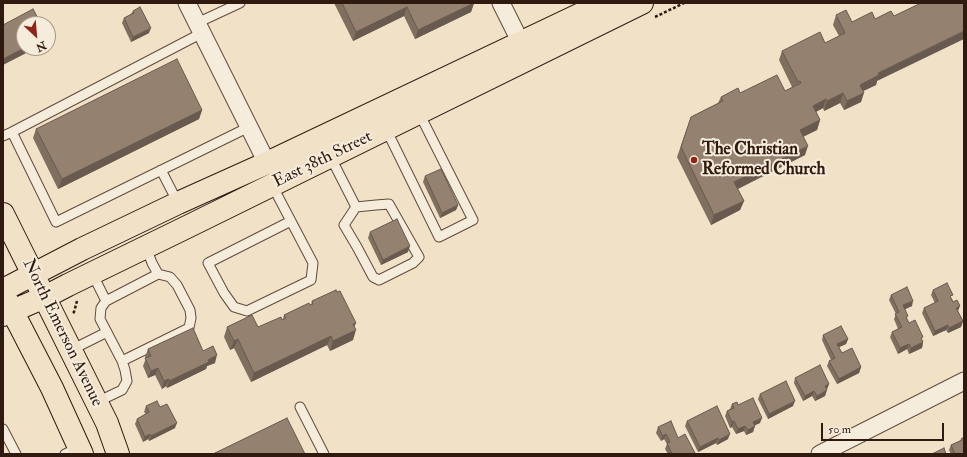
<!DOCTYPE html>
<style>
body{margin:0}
#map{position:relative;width:967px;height:457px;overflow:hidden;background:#f1e1c7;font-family:"IM FELL Double Pica",serif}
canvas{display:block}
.frame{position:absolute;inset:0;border:4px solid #30190f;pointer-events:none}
.north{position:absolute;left:16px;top:16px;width:40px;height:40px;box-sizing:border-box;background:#f6ecdb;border:1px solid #a79889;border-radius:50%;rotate:154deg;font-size:11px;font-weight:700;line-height:16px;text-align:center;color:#30190f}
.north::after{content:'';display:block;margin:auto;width:14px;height:18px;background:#8f2418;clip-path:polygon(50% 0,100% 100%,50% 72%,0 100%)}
.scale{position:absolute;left:821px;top:423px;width:123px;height:18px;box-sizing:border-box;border:2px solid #30190f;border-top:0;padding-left:5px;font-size:12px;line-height:14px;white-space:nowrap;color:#30190f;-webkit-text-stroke:3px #f6ecdb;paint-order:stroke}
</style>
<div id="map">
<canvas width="967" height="457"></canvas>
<div class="frame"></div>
<div class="north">N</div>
<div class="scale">50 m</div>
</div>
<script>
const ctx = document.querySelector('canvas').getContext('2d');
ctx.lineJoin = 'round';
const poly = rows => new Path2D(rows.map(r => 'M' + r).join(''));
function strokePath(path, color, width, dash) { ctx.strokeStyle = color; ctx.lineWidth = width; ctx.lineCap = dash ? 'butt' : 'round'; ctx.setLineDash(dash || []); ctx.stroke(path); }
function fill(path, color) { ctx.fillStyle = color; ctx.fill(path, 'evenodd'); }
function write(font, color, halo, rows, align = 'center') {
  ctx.font = font + ' "IM FELL Double Pica",serif'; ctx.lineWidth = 4; ctx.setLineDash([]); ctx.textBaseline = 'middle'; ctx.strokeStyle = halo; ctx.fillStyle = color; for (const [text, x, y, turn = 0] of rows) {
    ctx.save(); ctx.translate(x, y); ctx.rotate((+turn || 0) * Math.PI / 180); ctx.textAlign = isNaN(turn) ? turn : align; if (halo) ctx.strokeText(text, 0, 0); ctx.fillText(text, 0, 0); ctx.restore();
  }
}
const service = poly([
 [197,23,240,3],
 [386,129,439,237,473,220,419,113],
 [12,132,202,33],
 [3,136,12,132,56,222,249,127],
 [330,156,356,207,376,205,389,204,419,257,413,263,379,280,373,277,357,247,344,225,356,207],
 [161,170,178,203],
 [272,185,313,263,311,280,247,311,234,307,224,293,208,263,291,221],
 [146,247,152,263,158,274],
 [91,274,97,283,106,301,101,308,100,319,122,361,125,370,127,381,122,390,97,402],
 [106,301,158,274,170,277,177,285,190,310,191,318,189,328,122,361],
 [71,350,107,332],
 [300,407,324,454],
 [3,429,16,454],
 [65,454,80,447]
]);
const minor = poly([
 [187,3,267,163],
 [501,3,521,43],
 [820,454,964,381]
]);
const primary = poly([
 [3,214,107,423,118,454],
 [3,290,82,249,178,203,267,163,604,3],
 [5,297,52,388,82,454],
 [3,315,45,297,68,285,189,226,642,3]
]);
strokePath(service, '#604b3d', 11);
strokePath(minor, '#604b3d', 19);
strokePath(primary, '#30190f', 24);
strokePath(poly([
 [655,17,684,3],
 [73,313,74,312,77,301]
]), '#30190f', 2.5, [3, 2]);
strokePath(service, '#f6ecdb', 9);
strokePath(minor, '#f6ecdb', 17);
strokePath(primary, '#f1e1c7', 22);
fill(poly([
 [334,3,474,3,471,12,415,39,404,16,353,41],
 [133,11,149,33,131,42,122,23,124,18,131,14],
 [836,15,877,81,876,85,863,91,861,102,844,110,840,103,824,111,823,108,816,112,820,120,817,130,803,136,805,155,738,189,744,201,740,210,711,225,677,157,691,117,718,103,721,97,740,93,785,91,792,87,779,60,782,51,825,43,839,36,833,25],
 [202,110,199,119,58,189,33,138,36,129],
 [425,176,458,205,456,210,440,218,423,182],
 [370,232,408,252,381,265,368,238],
 [933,290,952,299,963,321,961,327,948,333,946,330,933,336,922,313,924,308,935,303,931,295],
 [891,295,912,306,905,309,907,319,909,323,922,340,923,342,922,348,909,354,907,349,898,354,890,337,892,332,898,329,894,319,896,314,889,300],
 [312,301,354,327,353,340,330,351,327,345,251,382,234,348,230,350,224,337,227,327,258,327,283,319,284,315,311,305],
 [823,335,848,339,846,344,839,347,842,353,861,367,859,373,837,384,827,366,829,361,831,360,822,340],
 [148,349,203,351,215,363,207,366,206,369,167,388,166,386,162,389,155,375,148,378,143,366,146,358,145,357],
 [795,378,829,384,827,389,826,389,825,396,815,401,812,396,803,401,794,383],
 [760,394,793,406,768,419,758,399],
 [732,404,738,405,760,423,755,425,753,432,746,435,744,431,736,434,732,427,730,428,725,416,727,411,730,409],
 [146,406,160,407,175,428,149,441,148,439,143,442,135,424,137,419,146,414,144,412],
 [687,421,728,439,717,445,716,443,698,452,685,426],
 [658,427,678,438,695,453,695,454,668,454,665,449,667,444,664,439,661,441,656,433],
 [961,439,964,454,951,454,949,450,951,445,960,441]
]), '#7f6f5f');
fill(poly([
 [474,3,471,12,415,39,418,30],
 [407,7,404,16,353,41,356,32],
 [151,28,149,33,131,42,133,37],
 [964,31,964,39,877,81,876,85,857,94,860,85,878,73],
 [24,48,36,48,3,65,3,59],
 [843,93,840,103,824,111,827,101],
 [864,93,861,102,844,110,847,101],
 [826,99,823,108,810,115,813,106],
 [202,110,199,119,58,189,62,179],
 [820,120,817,130,797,140,800,130],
 [808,146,805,155,731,192,734,182],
 [744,201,740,210,711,225,714,215],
 [458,205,456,210,440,218,442,213],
 [410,246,408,252,381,265,383,260],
 [913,301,912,306,901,311,903,305],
 [960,306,958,311,956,308],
 [963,321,961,327,948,333,949,328],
 [356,323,352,332,356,330,353,340,330,351,333,341,353,324],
 [948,325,946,330,933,336,935,331],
 [331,336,327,345,251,382,254,373],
 [238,339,234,348,230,350,234,341],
 [848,339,846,344,835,349,837,344],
 [923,342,922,348,909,354,911,348],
 [909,344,907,349,898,354,900,348],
 [217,355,215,363,207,366,206,369,167,388,169,381],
 [861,367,859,373,837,384,839,379],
 [158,368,155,375,148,378,151,371],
 [169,379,166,386,162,389,164,381],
 [829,384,827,389,823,391,825,386],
 [827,390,825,396,815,401,817,396],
 [814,391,812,396,803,401,805,396],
 [795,401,793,406,768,419,769,414],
 [762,418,760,423,751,427,753,422],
 [734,421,732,427,730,428,732,422],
 [177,423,175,428,149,441,151,436],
 [745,426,744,431,736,434,738,429],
 [755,426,753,432,746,435,748,430],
 [150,434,148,439,143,442,145,437],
 [666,434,664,439,661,441,663,436],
 [730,434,728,439,717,445,719,440],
 [718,438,716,443,698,452,700,447]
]), '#685a4e');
const building = poly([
 [342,3,474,3,418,30,407,7,356,32,342,3],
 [921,3,964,3,964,31,878,73,879,75,860,85,864,93,847,101,843,93,827,101,826,99,813,106,820,120,800,130,808,146,734,182,744,201,714,215,681,147,691,117,723,101,721,97,738,88,740,93,777,75,785,91,801,83,800,81,798,82,782,51,820,32,825,43,845,33,836,15,846,10,852,22,872,12,875,19,891,11,894,16,921,3],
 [140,7,151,28,133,37,124,18,134,13,133,11,140,7],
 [33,9,41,24,24,24,24,48,3,59,3,25,33,9],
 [177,59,202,110,62,179,36,129,177,59],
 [441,169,458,205,442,213,425,176,441,169],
 [397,219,410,246,383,260,370,232,397,219],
 [947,283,953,295,950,296,953,302,957,300,960,306,956,308,963,321,949,328,948,325,935,331,924,308,938,301,933,290,947,283],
 [907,287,913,301,903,305,908,316,906,317,909,323,915,320,923,337,921,338,923,342,911,348,909,344,900,348,892,332,902,327,895,314,899,312,891,295,907,287],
 [336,290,337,292,340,291,356,323,353,324,356,330,333,341,331,336,254,373,238,339,234,341,227,327,252,315,258,327,281,317,282,320,286,318,284,315,309,303,310,305,313,304,312,301,336,290],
 [841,326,848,339,837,344,842,353,852,348,861,367,839,379,829,361,835,358,823,335,841,326],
 [193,328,203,351,213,346,217,355,208,360,209,362,169,381,169,379,164,381,158,368,151,371,145,358,151,356,148,349,193,328],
 [820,365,829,384,825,386,827,390,817,396,814,391,805,396,795,378,820,365],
 [786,381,795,401,769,414,760,394,786,381],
 [753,398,762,418,753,422,755,426,748,430,745,426,738,429,734,421,732,422,727,411,734,408,732,404,737,402,738,405,753,398],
 [157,401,160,407,167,404,177,423,151,436,150,434,145,437,137,419,149,412,146,406,157,401],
 [717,406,730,434,719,440,718,438,700,447,687,421,717,406],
 [287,418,305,454,213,454,287,418],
 [671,421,678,438,685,434,695,453,692,454,672,454,667,443,670,442,666,434,663,436,658,427,671,421],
 [964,437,964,454,955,454,951,445,962,440,961,439,964,437],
 [944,448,946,454,932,454,944,448]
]);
fill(building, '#94816f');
strokePath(building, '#685a4e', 1);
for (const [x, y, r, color] of [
 [694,160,4,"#8f2418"]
]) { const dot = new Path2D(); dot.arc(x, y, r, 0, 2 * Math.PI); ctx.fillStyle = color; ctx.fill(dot); strokePath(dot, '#f6ecdb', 1.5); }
write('bold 17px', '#30190f', '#f6ecdb', [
 ["The Christian",702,150],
 ["Reformed Church",702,170]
], 'left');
write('17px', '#30190f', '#f6ecdb', [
 ["East 38th Street",323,160,-26],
 ["North Emerson Avenue",62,333,64]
]);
</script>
